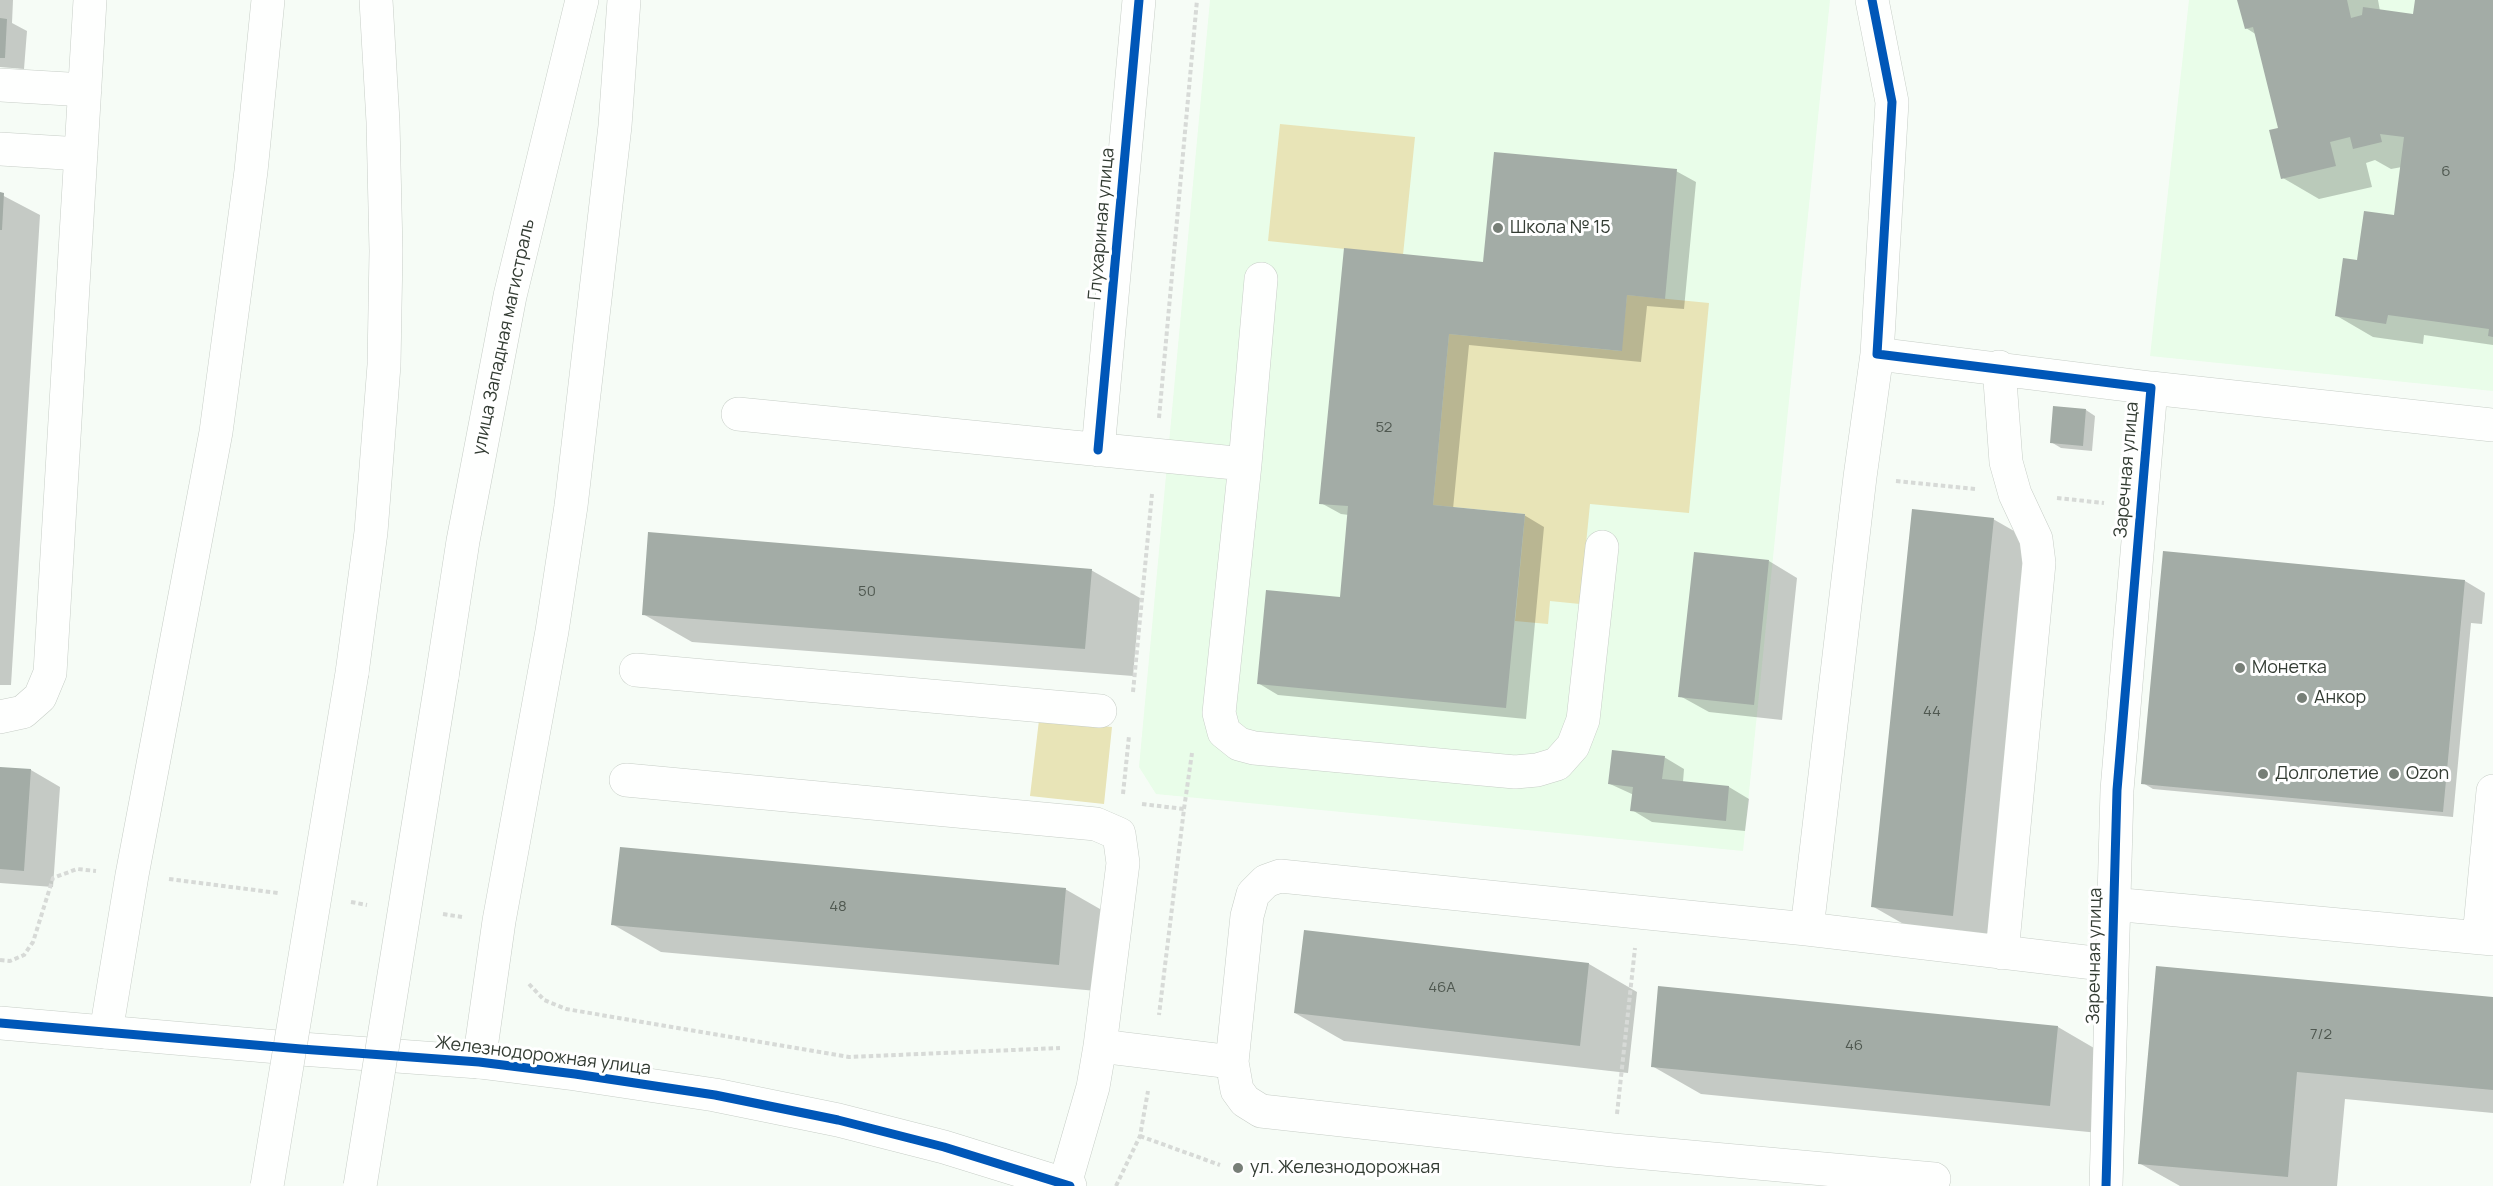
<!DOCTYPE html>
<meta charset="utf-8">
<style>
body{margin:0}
canvas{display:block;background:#f6fcf6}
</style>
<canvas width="2493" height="1186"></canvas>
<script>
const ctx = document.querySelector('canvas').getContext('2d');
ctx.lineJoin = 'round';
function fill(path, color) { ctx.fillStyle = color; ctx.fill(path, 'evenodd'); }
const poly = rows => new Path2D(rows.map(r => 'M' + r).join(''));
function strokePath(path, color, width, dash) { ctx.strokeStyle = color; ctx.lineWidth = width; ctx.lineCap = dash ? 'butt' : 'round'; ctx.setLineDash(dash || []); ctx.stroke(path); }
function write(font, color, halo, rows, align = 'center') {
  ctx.font = font + ' Manrope,sans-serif'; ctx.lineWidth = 6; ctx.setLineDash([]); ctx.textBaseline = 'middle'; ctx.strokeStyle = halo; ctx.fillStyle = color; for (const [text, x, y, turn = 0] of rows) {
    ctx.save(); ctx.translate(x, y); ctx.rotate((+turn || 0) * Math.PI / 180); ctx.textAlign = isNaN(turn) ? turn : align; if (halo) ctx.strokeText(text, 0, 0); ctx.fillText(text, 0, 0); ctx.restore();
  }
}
fill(poly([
 [1210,0,1830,0,1743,851,1156,794,1139,767],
 [2189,0,2493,0,2493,391,2150,356]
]), '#e9fde9');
fill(poly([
 [1280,124,1415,137,1403,255,1268,241],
 [1627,295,1709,303,1689,513,1590,504,1580,604,1550,601,1548,624,1515,621,1525,514,1433,505,1449,334,1621,351],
 [1039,720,1112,727,1104,804,1030,796]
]), '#e8e4b7');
fill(poly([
 [0,0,13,0,12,23,27,31,24,69,0,67],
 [2239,0,2378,0,2380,11,2414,15,2416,0,2493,0,2493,345,2424,335,2423,344,2373,337,2337,316,2358,262,2395,217,2402,167,2391,169,2375,160,2366,163,2372,187,2319,199,2283,178,2280,129,2257,35,2246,28],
 [1676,171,1696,182,1684,309,1647,306,1641,362,1469,345,1453,509,1524,515,1544,527,1526,719,1278,695,1258,683,1341,598,1349,515,1341,514,1321,503,1485,263],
 [0,194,40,215,11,685,0,685],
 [2086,410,2095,416,2092,451,2061,448,2051,442],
 [1993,519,2042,547,2001,943,1921,934,1872,906],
 [1769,561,1797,578,1782,720,1709,712,1680,696],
 [1091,570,1140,598,1133,676,692,642,643,614],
 [2465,581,2485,593,2482,624,2471,623,2453,817,2153,789,2143,783],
 [1664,757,1684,769,1683,782,1729,787,1749,799,1745,831,1652,822,1632,810,1634,795,1610,784],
 [0,768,31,770,60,787,53,887,0,883],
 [1065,889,1114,917,1108,992,661,952,612,924],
 [1589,964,1637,992,1628,1073,1344,1041,1295,1013],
 [2158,967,2493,999,2493,1113,2345,1099,2337,1186,2180,1186,2139,1163],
 [1660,988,2058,1027,2106,1055,2099,1133,1701,1094,1652,1066]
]), '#0003');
fill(poly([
 [2237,0,2347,0,2351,18,2362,15,2363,7,2413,14,2415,0,2493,0,2493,337,2488,336,2489,329,2388,315,2386,324,2335,316,2343,258,2357,260,2364,211,2394,215,2404,137,2380,134,2382,142,2353,149,2350,137,2330,142,2336,166,2281,179,2269,130,2278,128,2253,27,2245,29],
 [0,18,7,19,5,58,0,58],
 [1494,152,1677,169,1665,299,1627,295,1622,351,1449,334,1433,505,1525,514,1506,708,1257,684,1266,590,1340,597,1348,506,1319,504,1344,248,1483,262],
 [0,192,4,193,2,230,0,230],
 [2053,406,2086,409,2083,446,2050,443],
 [1912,509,1994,518,1953,916,1871,907],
 [648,532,1092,569,1085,649,642,615],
 [2163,551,2465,580,2443,812,2141,784],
 [1694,552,1769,560,1754,705,1678,697],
 [1612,750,1665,756,1662,779,1729,786,1726,821,1630,811,1633,787,1608,784],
 [0,767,31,769,24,871,0,869],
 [620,847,1066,888,1059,965,611,925],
 [1304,930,1589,963,1580,1046,1294,1013],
 [2156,966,2493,997,2493,1090,2297,1072,2288,1177,2138,1164],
 [1658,986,2058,1026,2050,1106,1651,1067]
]), '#a3aca6');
const minor = poly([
 [1872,0,1892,102,1877,354,1860,477,1807,929,2111,965],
 [0,85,85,90],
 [0,149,81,154],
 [1261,279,1245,464,1219,713,1224,732,1239,744,1254,748,1515,772,1537,770,1557,764,1573,746,1583,720,1602,547],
 [1877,354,2151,388,2117,790,2106,1186],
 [1999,367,2006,462,2015,494,2036,539,2039,563,2002,953],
 [2151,388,2493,425],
 [738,414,1245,464],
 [1098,450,1139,0],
 [636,670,1100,711],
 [0,717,23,712,40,697,50,673,90,0],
 [626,780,1096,824,1119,834,1123,863,1100,1046,1093,1087,1065,1184],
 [2112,904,2493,939],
 [2479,937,2493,791],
 [0,1023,301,1049,479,1062,575,1074,715,1095,838,1120,944,1147,1070,1186],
 [1100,1046,1232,1062,1247,916,1253,894,1266,881,1280,876,1807,929],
 [1232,1062,1237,1090,1245,1101,1261,1111,1613,1150,1934,1179]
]);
const major = poly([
 [352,673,371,532,384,365,386,251,383,122,376,0],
 [442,677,463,541,510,296,582,0],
 [106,1032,132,875,216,432,251,171,268,0],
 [479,1062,499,921,552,631,571,506,615,126,624,0]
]);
strokePath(minor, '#c7cec7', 34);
strokePath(major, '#c7cec7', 34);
strokePath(poly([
 [1159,418,1197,0],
 [1896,481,1975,489],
 [2057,498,2104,503],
 [1133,692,1152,494],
 [1123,794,1129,736],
 [1142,804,1184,809,1159,1015],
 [1184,809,1192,753],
 [169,879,278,893],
 [351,902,367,905],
 [443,914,462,917],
 [0,960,10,961,24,955,33,942,53,878,77,869,96,871],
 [529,984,544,1000,566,1009,849,1057,1060,1048],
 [1617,1114,1635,948],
 [1140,1136,1220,1165],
 [1116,1186,1140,1136,1148,1091]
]), '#d7dad7', 4, [4.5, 3]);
strokePath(minor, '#fefffe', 33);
strokePath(major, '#fefffe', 33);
const majorBridge = poly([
 [267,1186,352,673],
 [360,1186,442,677]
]);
strokePath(majorBridge, '#c7cec7', 34, []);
strokePath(majorBridge, '#fefffe', 33);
strokePath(poly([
 [1872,0,1892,102,1877,354,2151,388,2117,790,2106,1186],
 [1098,450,1139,0],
 [0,1023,301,1049,479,1062,575,1074,715,1095,838,1120,944,1147,1070,1186]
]), '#0057b8', 9);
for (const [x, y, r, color] of [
 [1498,228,6,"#777f77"],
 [2240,668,6,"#777f77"],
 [2302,698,6,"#777f77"],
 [2263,774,6,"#777f77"],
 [2394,774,6,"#777f77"],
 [1238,1168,6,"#777f77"]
]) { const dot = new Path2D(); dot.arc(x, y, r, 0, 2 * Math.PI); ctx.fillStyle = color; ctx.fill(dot); strokePath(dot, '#fff', 2); }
write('15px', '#4f5850', null, [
 ["6",2446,172],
 ["52",1384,428],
 ["50",867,592],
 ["44",1932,712],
 ["48",838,907],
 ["46А",1442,988],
 ["7/2",2321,1035],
 ["46",1854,1046]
]);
write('18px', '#333c33', '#fff', [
 ["Глухариная улица",1102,224,-85],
 ["улица Западная магистраль",504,337,-78],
 ["Заречная улица",2127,470,-85],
 ["Заречная улица",2095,956,-89],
 ["Железнодорожная улица",543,1056,7]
]);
write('18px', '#333c33', '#fff', [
 ["Школа № 15",1510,228],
 ["Монетка",2252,668],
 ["Анкор",2314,698],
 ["Долголетие",2275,774],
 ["Ozon",2406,774],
 ["ул. Железнодорожная",1250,1168]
], 'left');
</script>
